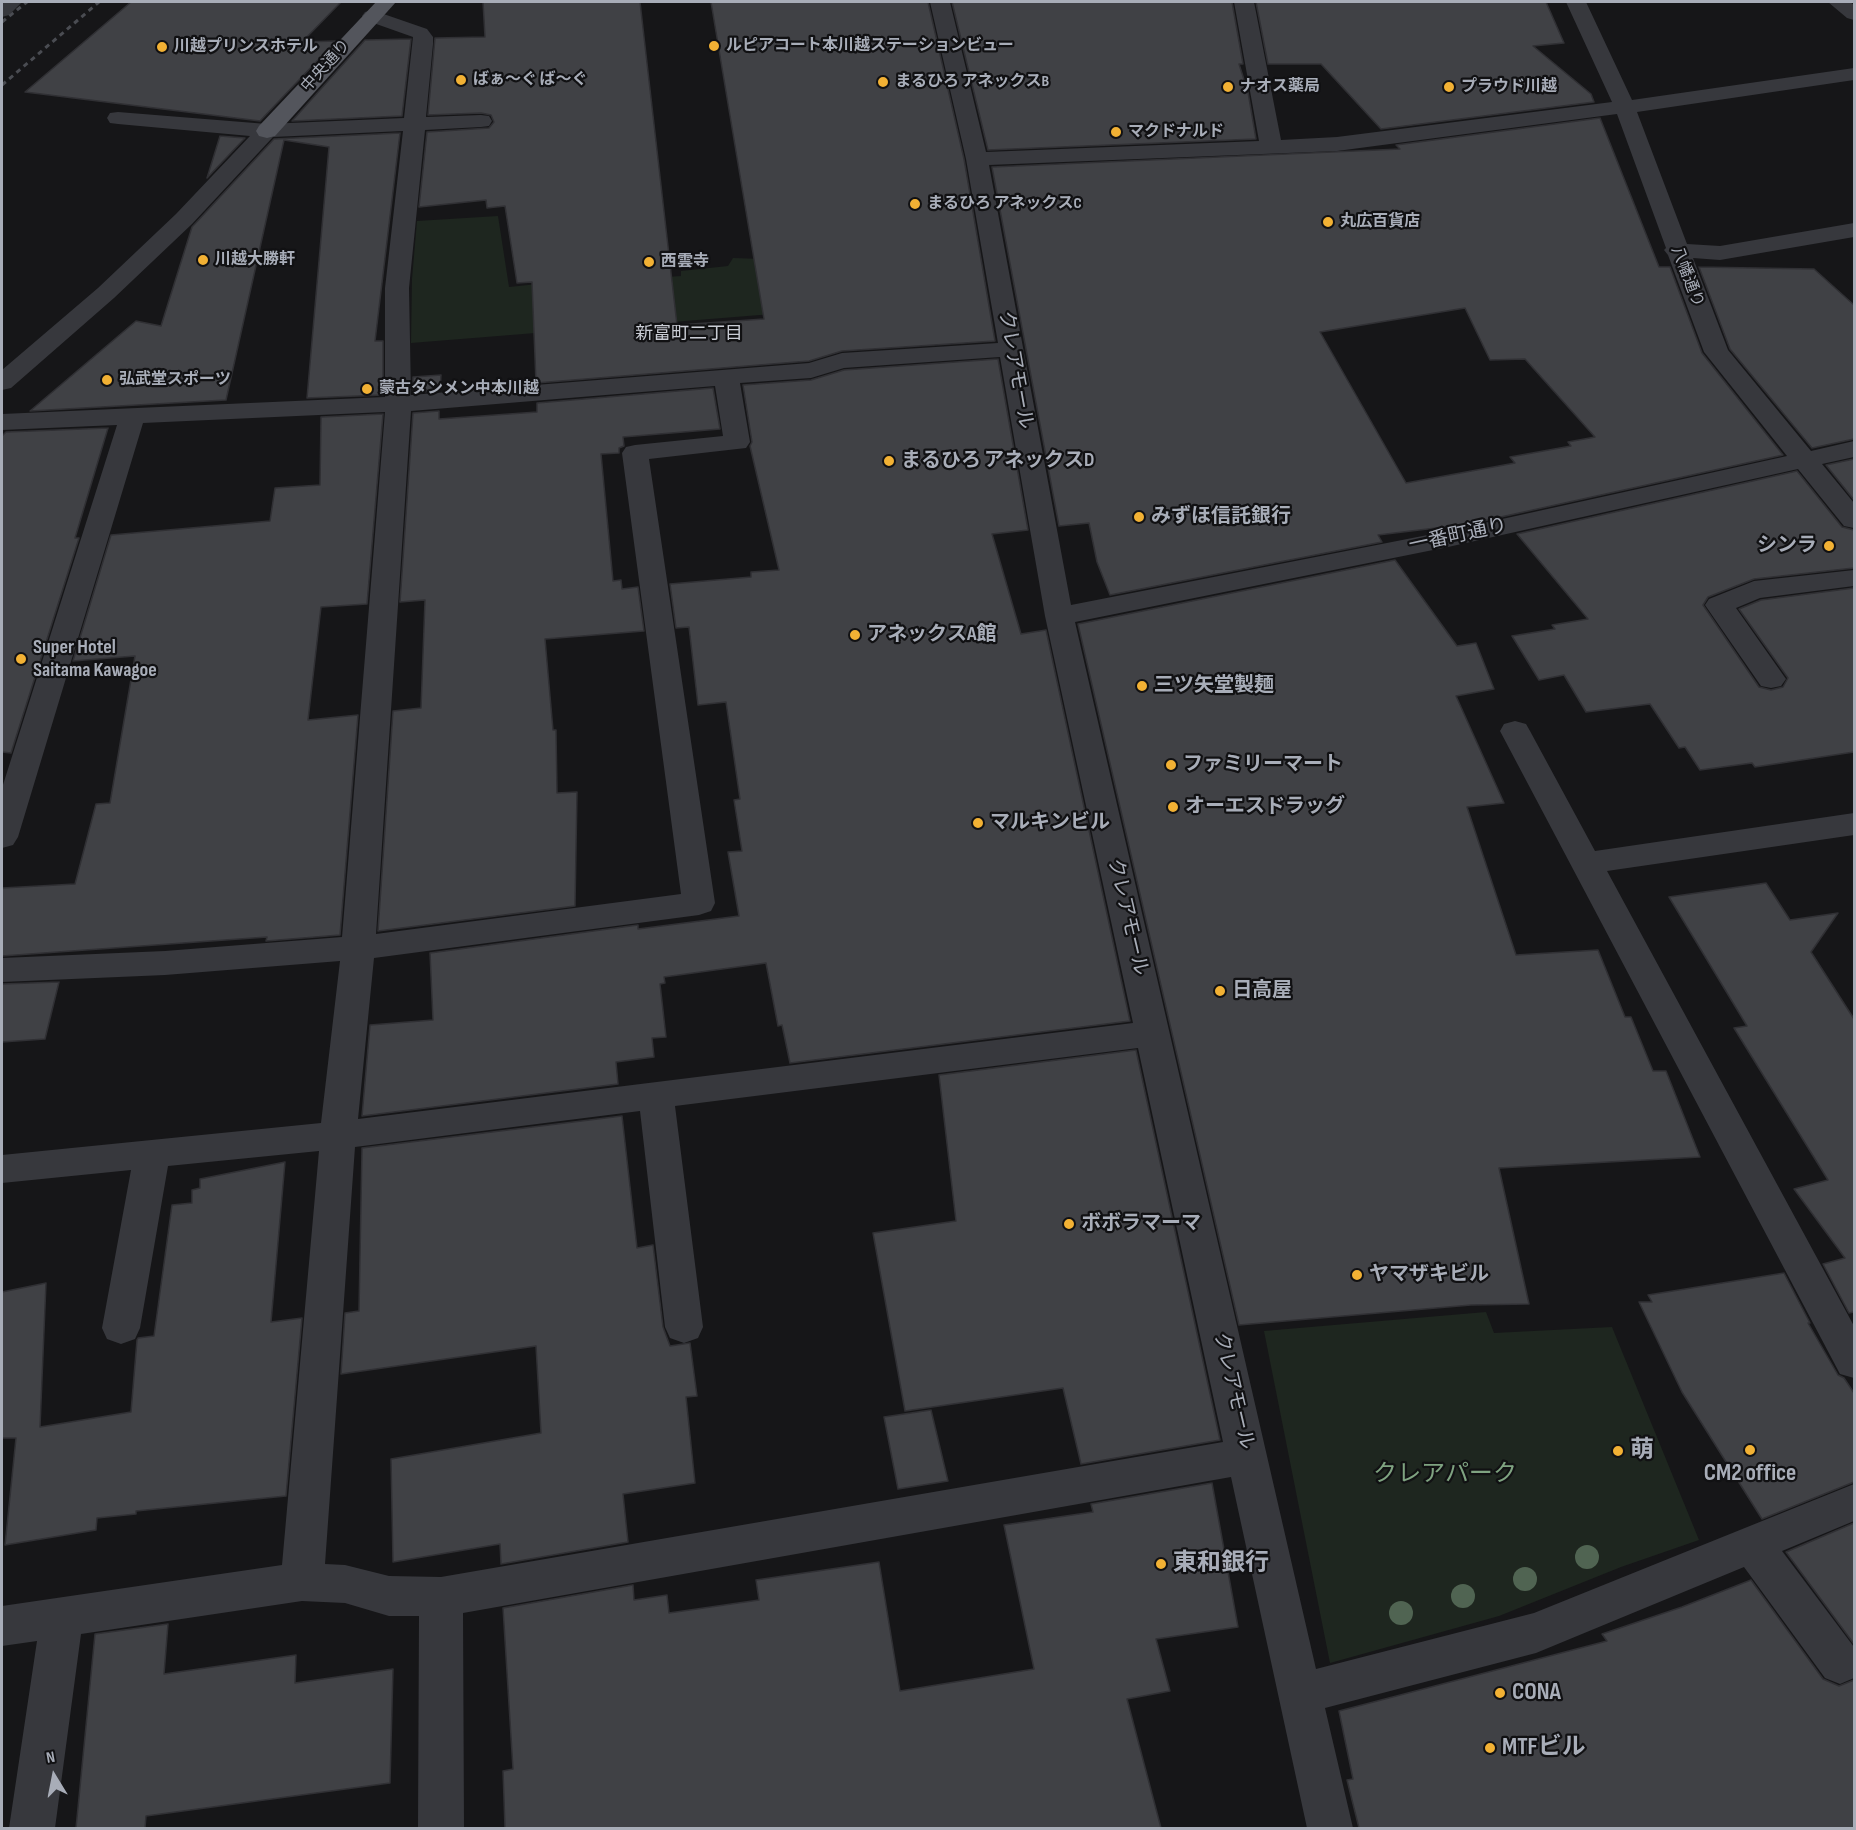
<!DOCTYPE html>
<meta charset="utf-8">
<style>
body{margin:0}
#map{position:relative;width:1856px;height:1830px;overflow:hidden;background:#161618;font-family:"Sofia Sans Condensed",sans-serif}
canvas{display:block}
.frame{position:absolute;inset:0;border:3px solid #a8adb8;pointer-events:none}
.north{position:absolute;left:24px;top:1746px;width:60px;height:60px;-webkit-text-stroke:4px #111113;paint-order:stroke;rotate:350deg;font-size:16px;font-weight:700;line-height:24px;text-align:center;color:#a8adb8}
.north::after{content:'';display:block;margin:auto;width:21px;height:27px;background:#a8adb8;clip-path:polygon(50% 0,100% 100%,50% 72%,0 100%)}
</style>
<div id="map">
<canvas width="1856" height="1830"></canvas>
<div class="frame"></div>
<div class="north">N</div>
</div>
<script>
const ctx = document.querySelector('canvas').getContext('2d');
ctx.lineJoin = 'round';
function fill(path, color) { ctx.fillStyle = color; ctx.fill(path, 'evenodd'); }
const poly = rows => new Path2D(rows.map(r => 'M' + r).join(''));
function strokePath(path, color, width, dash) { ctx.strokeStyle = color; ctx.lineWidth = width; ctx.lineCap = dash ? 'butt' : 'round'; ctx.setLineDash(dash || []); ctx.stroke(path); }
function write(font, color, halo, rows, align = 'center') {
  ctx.font = font + ' "Sofia Sans Condensed","Noto Sans JP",sans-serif'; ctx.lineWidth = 4.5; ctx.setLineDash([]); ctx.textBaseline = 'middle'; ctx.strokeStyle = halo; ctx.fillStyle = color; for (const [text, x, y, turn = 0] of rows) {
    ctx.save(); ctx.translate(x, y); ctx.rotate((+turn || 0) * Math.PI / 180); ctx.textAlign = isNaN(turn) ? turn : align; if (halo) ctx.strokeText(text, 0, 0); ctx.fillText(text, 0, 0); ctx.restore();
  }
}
fill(poly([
 [498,216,509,287,624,275,625,280,681,276,681,271,728,266,733,258,821,261,897,304,411,343,412,279,417,221],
 [1486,1312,1494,1333,1612,1327,1699,1540,1621,1567,1499,1616,1330,1663,1264,1331]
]), '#1e261f');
const building = poly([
 [131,2,341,2,302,42,336,41,260,121,25,92,131,2],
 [483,2,640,2,677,325,764,319,711,2,928,2,964,159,995,341,842,351,809,361,536,383,532,282,517,283,505,206,487,208,486,200,419,207,427,132,489,128,494,122,491,115,481,113,428,115,435,38,485,37,483,2],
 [952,2,1232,2,1243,64,1239,64,1248,92,1256,139,988,150,952,2],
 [1256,2,1546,2,1564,43,1533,46,1591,94,1594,102,1381,129,1321,64,1268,64,1256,2],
 [411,39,402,116,292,121,365,40,411,39],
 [1600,118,1659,267,1670,267,1702,353,1783,455,1469,524,1378,535,1382,542,1110,595,1097,562,1089,523,1059,526,992,167,1400,149,1396,145,1600,118],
 [1465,308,1490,360,1525,359,1595,437,1568,442,1571,446,1510,457,1515,463,1406,483,1320,332,1465,308],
 [400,133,375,341,383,341,383,395,307,398,329,147,284,140,226,400,30,411,136,321,161,326,192,227,274,139,400,133],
 [220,136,245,138,207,178,220,136],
 [1699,267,1814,269,1854,305,1854,439,1812,448,1730,349,1699,267],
 [998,359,1028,530,992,534,1021,634,1046,630,1130,1021,790,1063,782,1025,778,1026,766,963,664,977,665,983,660,984,666,1037,652,1038,654,1057,616,1062,618,1084,362,1116,370,1025,433,1020,430,953,638,925,638,929,739,916,728,852,742,851,734,800,740,799,726,702,698,705,689,627,676,628,670,584,751,577,751,572,779,570,750,446,752,442,743,385,811,380,844,370,998,359],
 [441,375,440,390,413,393,413,377,441,375],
 [713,388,720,429,623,437,624,446,619,448,619,453,601,454,613,581,621,580,622,589,638,587,644,631,545,639,553,730,556,730,557,793,577,792,575,906,378,931,393,711,421,708,425,600,400,602,413,413,439,411,439,419,537,412,537,403,713,388],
 [383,414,367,604,321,607,308,720,358,715,340,935,266,941,267,937,2,956,2,888,75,884,96,804,110,803,135,656,73,661,111,535,270,521,275,488,320,485,321,417,383,414],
 [108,428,75,538,79,538,11,753,2,752,2,436,6,432,108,428],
 [1854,459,1854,500,1826,465,1854,459],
 [1797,471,1842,527,1854,530,1854,568,1754,579,1708,597,1703,605,1759,687,1771,690,1783,687,1788,678,1739,609,1761,600,1854,588,1854,752,1755,767,1752,763,1700,770,1685,747,1679,748,1650,704,1586,712,1564,675,1539,680,1512,636,1555,629,1552,625,1588,619,1517,534,1797,471],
 [1395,560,1457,646,1476,643,1494,689,1456,696,1504,803,1467,807,1516,955,1598,950,1625,1017,1631,1017,1653,1071,1666,1071,1700,1157,1499,1168,1529,1304,1471,1305,1239,1325,1078,624,1395,560],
 [1766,883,1790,920,1838,913,1811,952,1854,1019,1854,1312,1849,1313,1823,1264,1845,1258,1794,1189,1828,1180,1734,1028,1747,1026,1669,897,1766,883],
 [59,982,45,1039,2,1042,2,984,59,982],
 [1136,1050,1220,1440,1081,1464,1063,1388,905,1411,873,1233,956,1221,939,1075,1136,1050],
 [622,1116,637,1248,653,1245,663,1327,670,1346,690,1343,697,1396,686,1397,695,1483,623,1494,628,1542,501,1564,500,1544,393,1562,391,1459,541,1433,536,1346,341,1374,345,1313,359,1311,362,1148,622,1116],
 [285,1162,271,1322,302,1318,286,1496,136,1511,136,1514,97,1518,96,1530,5,1545,16,1438,2,1438,2,1292,46,1283,40,1427,131,1412,137,1340,138,1338,154,1336,172,1205,192,1203,192,1190,200,1188,200,1179,285,1162],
 [1784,1273,1810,1323,1808,1323,1838,1375,1844,1378,1854,1393,1854,1482,1762,1519,1682,1392,1639,1302,1652,1302,1648,1295,1784,1273],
 [931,1410,948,1481,898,1489,884,1417,931,1410],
 [1212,1483,1238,1627,1156,1639,1170,1691,1127,1699,1161,1828,505,1828,503,1771,513,1769,503,1608,633,1585,634,1600,667,1595,669,1613,759,1600,756,1580,879,1562,900,1691,1034,1669,1004,1525,1093,1512,1091,1504,1212,1483],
 [1854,1523,1854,1644,1786,1552,1854,1523],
 [1751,1580,1823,1679,1839,1686,1854,1680,1854,1828,1359,1828,1347,1780,1353,1779,1339,1711,1607,1641,1602,1634,1682,1607,1751,1580],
 [168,1624,164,1674,296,1655,295,1683,393,1669,390,1783,146,1816,145,1828,76,1828,95,1634,168,1624]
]);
fill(building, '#404145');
strokePath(building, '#303034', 1.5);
fill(poly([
 [2,2,22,2,9,15,2,17,2,2],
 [930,2,950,2,986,152,1259,141,1234,2,1254,2,1281,140,1337,137,1612,102,1566,2,1586,2,1632,100,1854,68,1854,80,1637,112,1687,244,1720,246,1854,223,1854,237,1720,260,1693,258,1728,350,1811,451,1854,441,1854,457,1822,464,1854,503,1854,528,1844,526,1798,469,1448,547,1075,622,1316,1669,1534,1613,1854,1484,1854,1521,1782,1551,1854,1647,1854,1678,1840,1684,1825,1678,1744,1567,1536,1653,1325,1708,1353,1828,1307,1828,1231,1477,463,1613,464,1828,418,1828,419,1616,389,1616,345,1603,302,1601,81,1634,55,1828,9,1828,37,1641,2,1646,2,1606,282,1565,319,1151,168,1166,140,1328,135,1339,121,1344,107,1339,102,1328,131,1170,2,1183,2,1155,321,1123,340,961,165,975,2,982,2,958,165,951,342,937,385,412,143,423,18,837,13,845,2,848,2,788,117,425,2,430,2,414,385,397,385,288,403,131,273,137,192,224,114,298,11,388,2,390,2,370,98,288,176,214,250,136,118,124,110,123,107,118,110,113,118,112,267,124,404,118,413,37,365,20,362,16,365,12,372,10,427,29,433,37,433,44,426,117,481,115,489,116,492,121,489,126,481,127,425,130,409,288,411,395,809,363,842,353,998,343,966,159,930,2],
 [1617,114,1666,248,1664,250,1668,255,1704,352,1787,456,1448,531,1071,605,989,165,1337,151,1617,114],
 [1000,357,1045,616,1133,1023,358,1119,374,958,699,915,711,911,715,903,649,459,746,448,750,442,740,383,811,378,844,368,1000,357],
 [715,386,723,436,635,445,626,447,622,453,681,894,376,934,411,411,715,386],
 [1138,1048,1223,1442,441,1577,389,1576,345,1565,325,1564,355,1147,640,1111,665,1327,670,1338,684,1343,698,1338,703,1327,675,1106,1138,1048],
 [1828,2,1850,2,1854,5,1854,20,1847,18,1828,2],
 [1854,570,1854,586,1760,598,1736,608,1786,679,1781,686,1771,688,1761,686,1705,605,1709,599,1754,581,1854,570],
 [1515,721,1526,724,1530,731,1595,851,1854,813,1854,835,1607,871,1854,1326,1854,1378,1840,1374,1500,731,1504,724,1515,721]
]), '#37383d');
fill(poly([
 [376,2,396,2,275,136,267,138,259,136,256,131,259,126,376,2]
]), '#53555c');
strokePath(poly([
 [2,22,27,2],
 [2,85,99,2]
]), '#4a4c52', 3, [5, 4.5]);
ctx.fillStyle = '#506452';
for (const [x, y] of [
 [1587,1557],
 [1525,1579],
 [1463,1596],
 [1401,1613]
]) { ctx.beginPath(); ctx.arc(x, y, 12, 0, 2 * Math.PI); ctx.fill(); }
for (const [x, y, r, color] of [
 [714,46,6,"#f2b134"],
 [162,47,6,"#f2b134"],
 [461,80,6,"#f2b134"],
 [883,82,6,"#f2b134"],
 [1228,87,6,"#f2b134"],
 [1449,87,6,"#f2b134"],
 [1116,132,6,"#f2b134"],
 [915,204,6,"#f2b134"],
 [1328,222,6,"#f2b134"],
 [203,260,6,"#f2b134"],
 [649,262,6,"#f2b134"],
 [107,380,6,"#f2b134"],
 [367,389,6,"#f2b134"],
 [889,461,6,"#f2b134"],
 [1139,517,6,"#f2b134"],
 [1829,546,6,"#f2b134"],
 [855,635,6,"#f2b134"],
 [21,659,6,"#f2b134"],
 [1142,686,6,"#f2b134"],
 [1171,765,6,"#f2b134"],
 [1173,807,6,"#f2b134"],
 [978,823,6,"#f2b134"],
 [1220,991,6,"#f2b134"],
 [1069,1224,6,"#f2b134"],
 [1357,1275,6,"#f2b134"],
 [1750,1450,6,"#f2b134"],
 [1618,1451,6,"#f2b134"],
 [1161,1564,6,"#f2b134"],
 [1500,1693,6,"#f2b134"],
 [1490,1748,6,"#f2b134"]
]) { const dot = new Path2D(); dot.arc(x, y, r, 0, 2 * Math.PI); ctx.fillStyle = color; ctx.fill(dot); strokePath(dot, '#111113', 2); }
write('bold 16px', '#a8adb8', '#111113', [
 ["ルピアコート本川越ステーションビュー",726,46],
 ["川越プリンスホテル",174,47],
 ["ばぁ〜ぐ ば〜ぐ",473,80],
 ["まるひろ アネックスB",895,82],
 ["ナオス薬局",1240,87],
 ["プラウド川越",1461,87],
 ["マクドナルド",1128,132],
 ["まるひろ アネックスC",927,204],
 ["丸広百貨店",1340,222],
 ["川越大勝軒",215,260],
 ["西雲寺",661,262],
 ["弘武堂スポーツ",119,380],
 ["蒙古タンメン中本川越",379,389]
], 'left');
write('16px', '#a8adb8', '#111113', [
 ["中央通り",326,66,-48],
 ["八幡通り",1687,277,69]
]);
write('18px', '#c9ccd4', '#111113', [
 ["新富町二丁目",689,334]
]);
write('20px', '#a8adb8', '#111113', [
 ["クレアモール",1015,370,80],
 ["一番町通り",1458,536,-12],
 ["クレアモール",1127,917,77],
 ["クレアモール",1233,1391,77]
]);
write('bold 20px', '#a8adb8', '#111113', [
 ["まるひろ アネックスD",901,461],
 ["みずほ信託銀行",1151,517],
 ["シンラ",1817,546,"right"],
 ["アネックスA館",867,635],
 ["Super Hotel",33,648],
 ["Saitama Kawagoe",33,671],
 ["三ツ矢堂製麺",1154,686],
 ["ファミリーマート",1183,765],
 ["オーエスドラッグ",1185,807],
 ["マルキンビル",990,823],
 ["日高屋",1232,991],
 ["ボボラマーマ",1081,1224],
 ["ヤマザキビル",1369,1275]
], 'left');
write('bold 24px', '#a8adb8', '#111113', [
 ["萌",1630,1451],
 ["CM2 office",1750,1474,"center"],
 ["東和銀行",1173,1564],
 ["CONA",1512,1693],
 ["MTFビル",1502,1748]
], 'left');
write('24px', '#7fa381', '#111113', [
 ["クレアパーク",1445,1475]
]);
</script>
